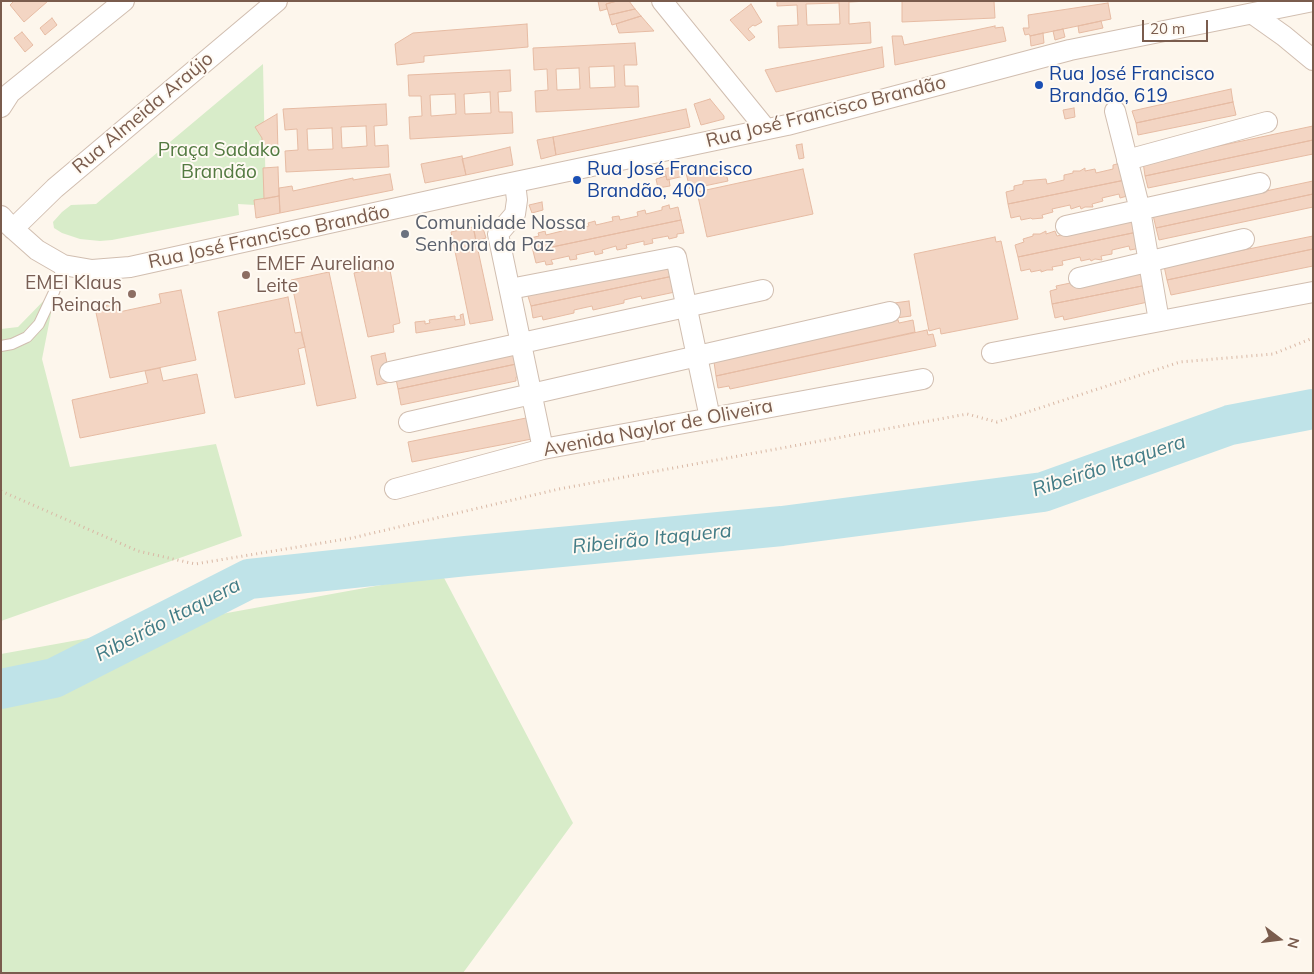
<!DOCTYPE html>
<meta charset="utf-8">
<style>
body{margin:0}
#map{position:relative;width:1314px;height:974px;overflow:hidden;background:#fdf6ec;font-family:Mulish,sans-serif}
canvas{display:block}
.frame{position:absolute;inset:0;border:2px solid #7a5c4d;pointer-events:none}
.north{position:absolute;left:1254px;top:914px;width:50px;height:50px;-webkit-text-stroke:4px #fffaf3;paint-order:stroke;rotate:105deg;font-size:14px;font-weight:700;line-height:20px;text-align:center;color:#7a5c4d}
.north::after{content:'';display:block;margin:auto;width:18px;height:22px;background:#7a5c4d;clip-path:polygon(50% 0,100% 100%,50% 72%,0 100%)}
.scale{position:absolute;left:1142px;top:20px;width:66px;height:22px;box-sizing:border-box;border:2px solid #7a5c4d;border-top:0;padding-left:6px;font-size:15px;line-height:18px;white-space:nowrap;color:#7a5c4d;-webkit-text-stroke:4px #fffaf3;paint-order:stroke}
</style>
<div id="map">
<canvas width="1314" height="974"></canvas>
<div class="frame"></div>
<div class="north">N</div>
<div class="scale">20 m</div>
</div>
<script>
const ctx = document.querySelector('canvas').getContext('2d');
ctx.lineJoin = 'round';
function fill(path, color) { ctx.fillStyle = color; ctx.fill(path, 'evenodd'); }
const poly = rows => new Path2D(rows.map(r => 'M' + r).join(''));
function strokePath(path, color, width, dash) { ctx.strokeStyle = color; ctx.lineWidth = width; ctx.lineCap = dash ? 'butt' : 'round'; ctx.setLineDash(dash || []); ctx.stroke(path); }
function write(font, color, halo, rows, align = 'center') {
  ctx.font = font + ' Mulish,sans-serif'; ctx.lineWidth = 4; ctx.setLineDash([]); ctx.textBaseline = 'middle'; ctx.strokeStyle = halo; ctx.fillStyle = color; for (const [text, x, y, turn = 0] of rows) {
    ctx.save(); ctx.translate(x, y); ctx.rotate((+turn || 0) * Math.PI / 180); ctx.textAlign = isNaN(turn) ? turn : align; if (halo) ctx.strokeText(text, 0, 0); ctx.fillText(text, 0, 0); ctx.restore();
  }
}
fill(poly([
 [263,64,266,202,255,205,238,204,239,215,112,240,100,241,80,239,62,233,54,228,53,222,62,212,71,205,96,204],
 [56,288,42,359,70,467,216,444,242,536,1,621,1,329,18,327],
 [442,574,573,823,463,973,1,973,1,654]
]), '#d8ecc9');
strokePath(poly([
 [1,689,54,678,249,579,466,556,782,526,1043,492,1230,425,1313,409]
]), '#bfe3e8', 40);
const building = poly([
 [14,1,48,1,24,22,10,5,14,1],
 [598,1,617,1,606,4,607,9,600,11,598,1],
 [617,1,629,1,635,9,609,15,606,4,617,1],
 [777,1,869,1,849,2,849,24,870,22,871,43,779,48,778,26,798,25,797,5,777,6,777,1],
 [839,3,840,24,807,25,806,4,839,3],
 [902,1,994,1,995,18,902,22,902,1],
 [1108,3,1111,19,1030,36,1029,34,1025,35,1023,28,1029,28,1028,15,1108,3],
 [751,4,762,22,755,26,753,25,748,29,755,37,749,41,730,20,751,4],
 [635,9,641,16,612,25,609,15,635,9],
 [641,16,654,31,619,33,616,24,641,16],
 [52,18,57,25,45,35,40,28,52,18],
 [1101,21,1103,28,1079,33,1078,26,1101,21],
 [527,24,528,47,424,56,424,62,397,65,395,44,413,33,527,24],
 [995,26,995,28,1003,27,1006,41,895,65,892,36,902,36,904,45,995,26],
 [1063,29,1065,37,1055,40,1053,31,1063,29],
 [22,32,33,45,25,52,14,38,22,32],
 [1043,33,1044,43,1031,46,1030,36,1043,33],
 [635,43,637,65,624,65,625,86,638,86,639,107,536,112,535,91,548,90,547,69,534,70,533,48,635,43],
 [614,66,615,87,590,88,589,67,614,66],
 [579,68,580,89,557,90,556,69,579,68],
 [882,47,884,67,776,92,765,70,882,47],
 [510,70,511,91,498,92,499,112,512,112,513,133,410,139,409,117,422,116,421,96,409,96,408,75,510,70],
 [490,92,491,113,465,114,464,94,490,92],
 [455,94,456,114,431,116,430,95,455,94],
 [1231,89,1233,102,1136,123,1132,111,1231,89],
 [710,99,724,116,724,119,701,125,694,104,710,99],
 [1233,102,1236,115,1138,135,1136,123,1233,102],
 [386,104,387,125,374,126,375,146,388,145,389,167,286,172,285,151,298,150,297,129,285,130,283,109,386,104],
 [366,126,367,146,342,148,341,127,366,126],
 [332,128,333,149,308,150,307,129,332,128],
 [1074,108,1075,117,1065,119,1063,110,1074,108],
 [686,109,690,127,556,155,553,137,686,109],
 [277,114,278,152,267,157,262,149,262,138,255,127,277,114],
 [1313,126,1313,140,1145,176,1143,162,1313,126],
 [553,137,556,155,541,159,537,140,553,137],
 [1313,140,1313,154,1148,188,1145,176,1313,140],
 [802,144,804,158,799,159,796,145,802,144],
 [510,147,513,165,466,175,462,159,510,147],
 [462,156,466,175,425,183,421,164,462,156],
 [1121,163,1130,179,1008,204,1006,192,1014,190,1014,186,1023,184,1023,181,1046,179,1047,184,1064,180,1064,175,1073,173,1073,171,1080,171,1085,168,1085,171,1095,169,1096,173,1113,169,1113,165,1121,163],
 [682,165,684,176,667,180,664,169,682,165],
 [724,166,728,181,690,189,686,173,724,166],
 [278,167,279,196,264,199,263,168,278,167],
 [803,169,813,214,707,237,697,192,803,169],
 [390,174,393,190,280,213,279,188,292,186,293,191,353,178,353,180,390,174],
 [666,176,667,180,669,179,670,186,658,188,656,179,666,176],
 [1130,179,1131,195,1120,198,1119,194,1102,198,1103,201,1092,204,1093,207,1085,207,1081,209,1080,206,1071,209,1070,205,1052,209,1053,212,1042,215,1043,218,1032,219,1031,218,1021,220,1020,216,1011,218,1008,204,1130,179],
 [1313,181,1313,194,1156,228,1153,215,1313,181],
 [1313,194,1313,207,1159,240,1156,228,1313,194],
 [279,196,280,213,256,218,254,200,279,196],
 [542,202,543,210,532,213,529,205,542,202],
 [669,205,670,209,678,207,681,220,533,251,530,238,539,236,538,233,545,231,546,235,562,231,562,228,570,226,570,230,589,226,588,223,595,221,596,225,613,221,612,217,619,216,620,220,638,216,637,212,645,210,646,214,662,210,662,207,669,205],
 [1139,215,1142,231,1018,257,1015,245,1024,242,1023,239,1033,236,1033,234,1040,234,1046,231,1046,234,1055,231,1057,236,1139,215],
 [681,220,684,233,677,234,677,237,669,239,668,236,652,239,653,243,644,245,644,241,626,245,627,248,617,250,616,246,602,250,603,253,595,255,594,251,576,255,577,259,570,260,569,256,551,260,553,264,546,265,545,261,536,263,533,251,681,220],
 [473,227,493,320,470,324,451,232,473,227],
 [483,228,486,238,476,241,474,230,483,228],
 [1142,231,1141,248,1130,250,1129,246,1112,250,1112,254,1101,256,1102,260,1095,259,1091,261,1090,259,1081,261,1080,257,1062,261,1063,265,1052,267,1053,270,1047,270,1041,272,1041,270,1031,272,1030,269,1021,271,1018,257,1142,231],
 [1313,236,1313,249,1167,280,1164,266,1313,236],
 [995,237,996,242,1001,241,1018,319,941,334,940,328,929,331,914,254,995,237],
 [1313,249,1313,266,1171,295,1167,280,1313,249],
 [675,261,678,275,531,306,527,293,675,261],
 [389,265,400,323,393,325,394,332,368,337,354,273,389,265],
 [1142,268,1152,284,1052,304,1050,291,1057,289,1056,286,1142,268],
 [329,272,356,398,317,406,291,280,329,272],
 [678,275,675,292,642,299,641,296,624,300,624,303,593,310,592,306,574,310,574,313,543,320,542,316,533,318,531,306,678,275],
 [1152,284,1148,302,1064,320,1063,316,1055,318,1052,304,1152,284],
 [181,290,196,360,110,378,95,308,117,303,119,312,161,303,159,294,181,290],
 [288,297,295,333,301,332,305,347,298,349,305,384,235,398,218,312,288,297],
 [909,301,911,316,896,318,894,303,909,301],
 [463,314,465,325,416,333,415,322,425,321,425,324,430,323,429,320,455,316,455,320,461,319,460,315,463,314],
 [898,320,899,323,913,320,915,332,716,376,714,362,721,357,898,320],
 [927,330,928,335,933,334,936,346,730,389,729,386,718,388,716,376,927,330],
 [518,349,521,363,398,389,395,374,518,349],
 [385,353,391,382,377,385,371,356,385,353],
 [521,363,523,375,516,377,516,381,401,405,398,389,521,363],
 [160,368,163,381,197,374,205,413,80,438,72,400,148,383,145,371,160,368],
 [531,417,537,438,412,462,408,442,531,417]
]);
fill(building, '#f3d5c3');
strokePath(building, '#e6bba3', 1);
const service = poly([
 [1,346,12,344,27,337,39,324,54,292,63,265]
]);
const minor = poly([
 [662,1,766,129],
 [1253,14,1284,36,1313,60],
 [1,107,10,93,124,1],
 [1115,111,1140,210,1159,321],
 [1127,160,1267,122],
 [515,183,517,200,515,214,498,234,543,449],
 [1,216,10,226,37,250,63,265,92,270,130,267,492,187,787,125,1070,50,1313,1],
 [1066,226,1260,183],
 [13,229,55,188,277,1],
 [1079,278,1244,239],
 [510,289,676,257,710,418],
 [992,353,1313,292],
 [390,372,763,290],
 [409,422,890,312],
 [395,489,543,449,923,379]
]);
strokePath(service, '#d1beb0', 12);
strokePath(minor, '#d1beb0', 22);
strokePath(poly([
 [1,491,138,551,195,564,352,538,559,489,967,414,997,422,1180,362,1273,354,1313,338]
]), '#d9b8a5', 3, [1, 4]);
strokePath(service, '#fff', 10);
strokePath(minor, '#fff', 20);
for (const [x, y, r, color] of [
 [1039,85,5,"#1a4fb4"],
 [577,180,5,"#1a4fb4"],
 [405,234,5,"#6b7280"],
 [246,275,5,"#8d6e63"],
 [132,294,5,"#8d6e63"]
]) { const dot = new Path2D(); dot.arc(x, y, r, 0, 2 * Math.PI); ctx.fillStyle = color; ctx.fill(dot); strokePath(dot, '#fffaf3', 2); }
write('19px', '#164399', '#fffaf3', [
 ["Rua José Francisco",1049,74],
 ["Brandão, 619",1049,96],
 ["Rua José Francisco",587,169],
 ["Brandão, 400",587,191]
], 'left');
write('19px', '#7a5c4d', '#fffaf3', [
 ["Rua José Francisco Brandão",826,112,-14],
 ["Rua Almeida Araújo",143,113,-40],
 ["Rua José Francisco Brandão",269,237,-12],
 ["Avenida Naylor de Oliveira",658,428,-11]
]);
write('19px', '#537a41', '#fffaf3', [
 ["Praça Sadako",219,150],
 ["Brandão",219,172]
]);
write('19px', '#5b616d', '#fffaf3', [
 ["Comunidade Nossa",415,223],
 ["Senhora da Paz",415,245]
], 'left');
write('19px', '#785e54', '#fffaf3', [
 ["EMEF Aureliano",256,264],
 ["Leite",256,286],
 ["EMEI Klaus",122,283,"right"],
 ["Reinach",122,305,"right"]
], 'left');
write('italic 20px', '#437c86', '#fffaf3', [
 ["Ribeirão Itaquera",1109,466,-18],
 ["Ribeirão Itaquera",652,539,-6],
 ["Ribeirão Itaquera",168,620,-27]
]);
</script>
